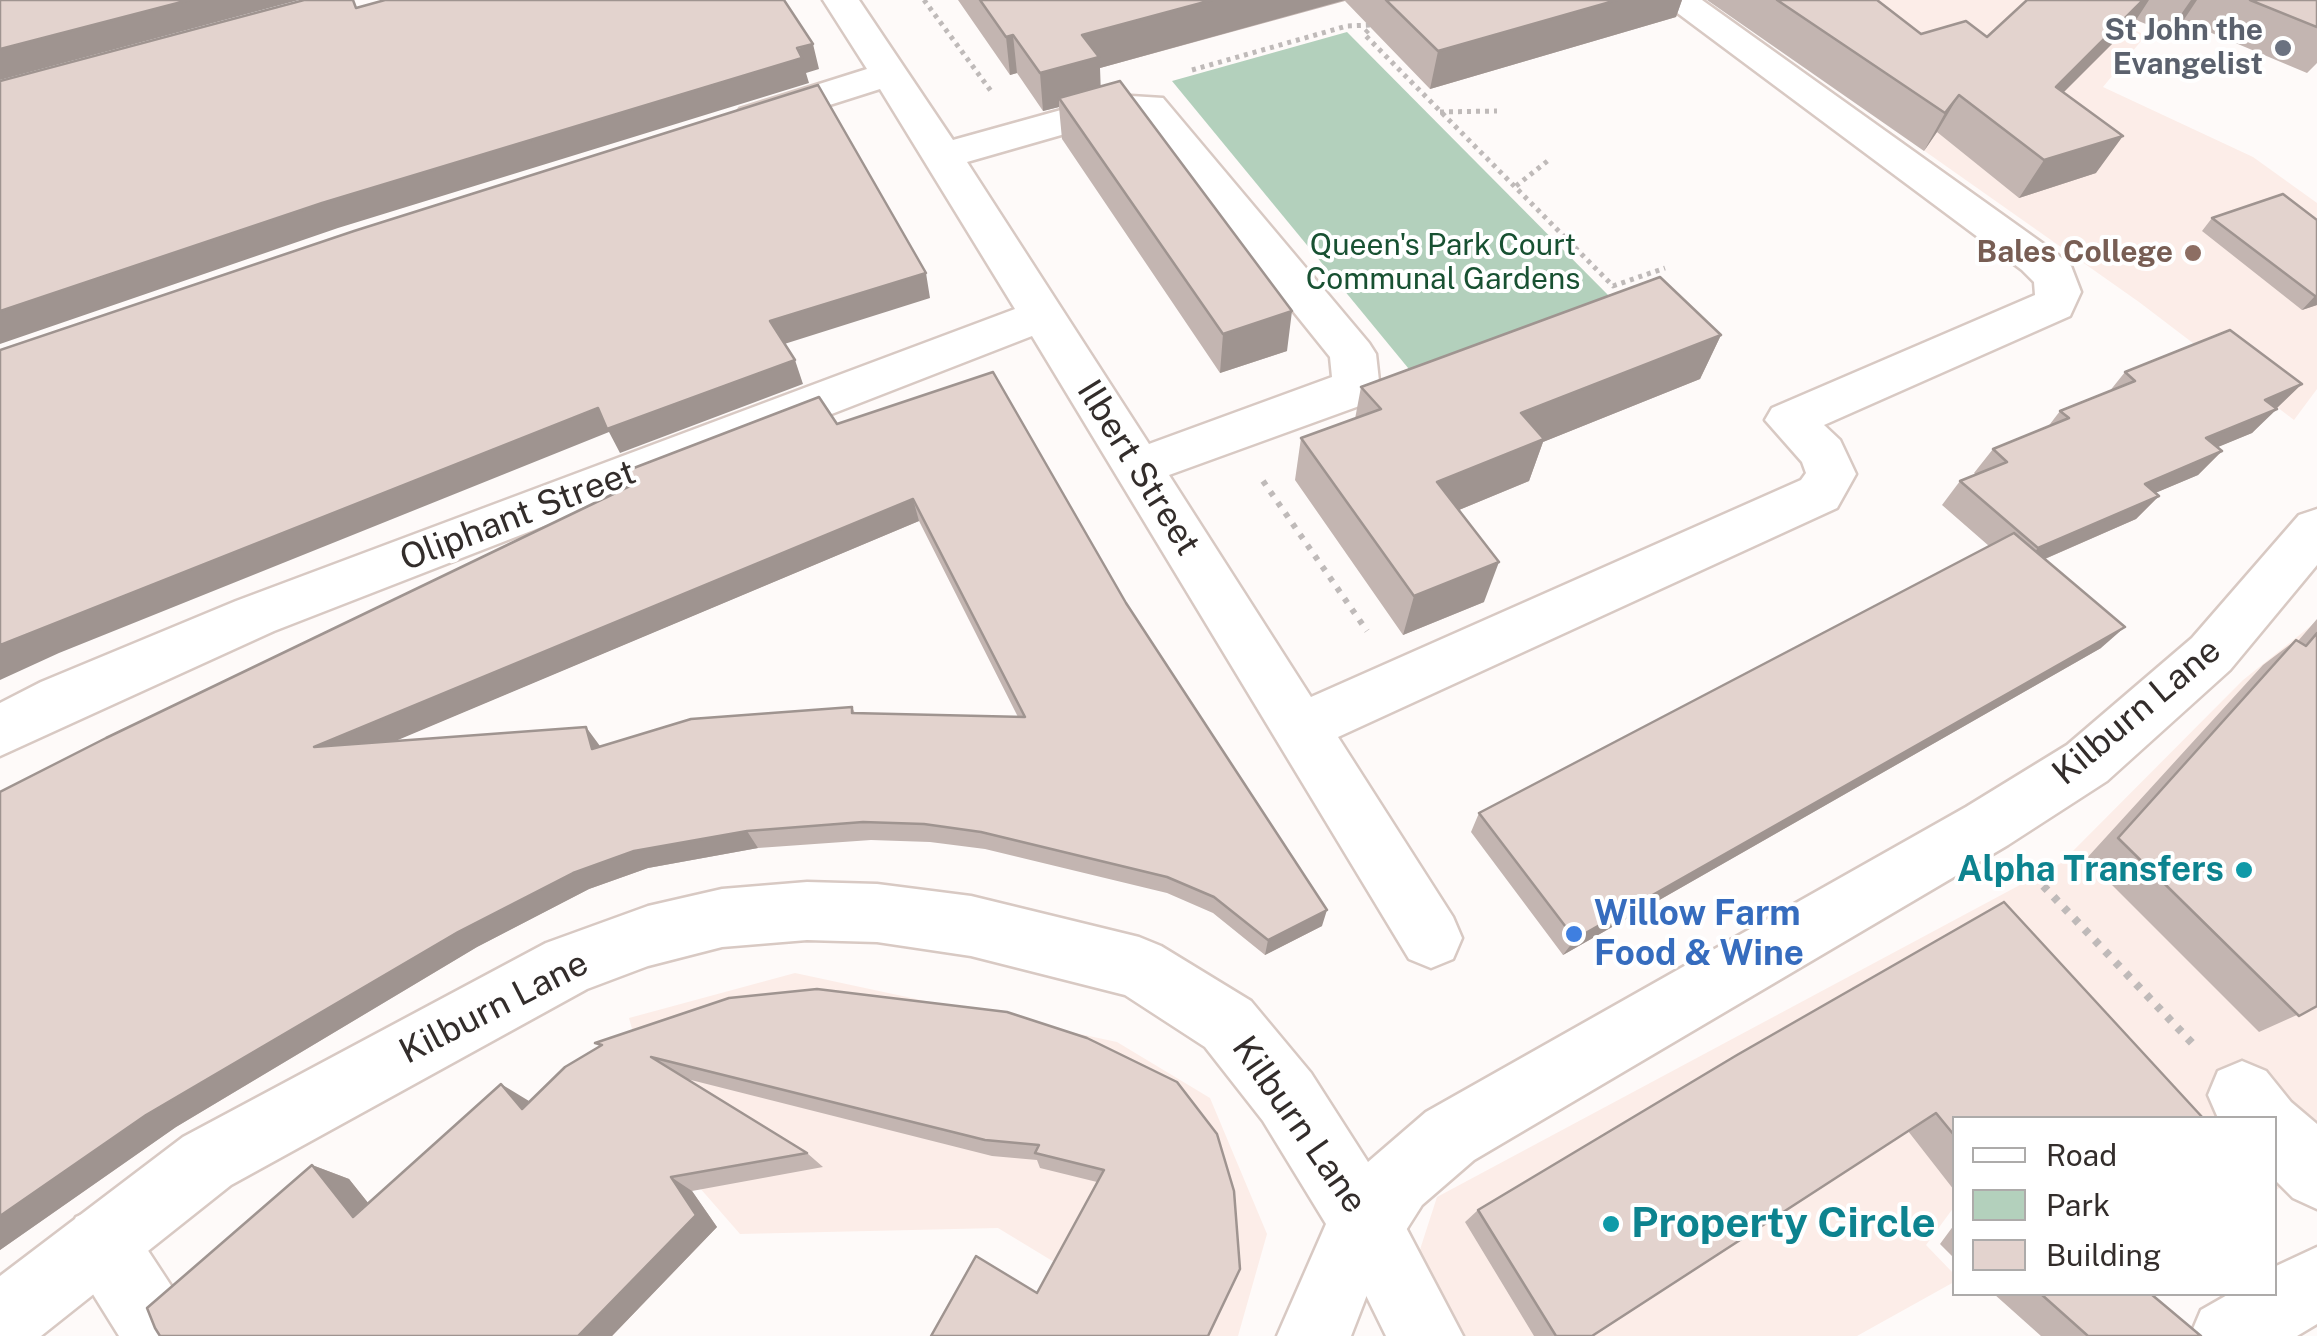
<!DOCTYPE html>
<style>
body{margin:0}
#map{position:relative;width:2317px;height:1336px;overflow:hidden;background:#fefaf9;font-family:"Public Sans",sans-serif}
canvas{display:block}
.legend{position:absolute;left:1952px;top:1116px;width:325px;height:180px;box-sizing:border-box;background:#fff;border:2px solid #adabaa;margin:0;padding:12px 18px;list-style:none;font-size:30px;color:#332d2b}
.legend li{display:flex;align-items:center;gap:20px;height:50px}
.legend b{width:50px;border:2px solid #adabaa}
</style>
<div id="map">
<canvas width="2317" height="1336"></canvas>
<ul class="legend">
<li><b style="height:12px;background:#fff"></b>Road</li>
<li><b style="height:28px;background:#b3d0bc"></b>Park</li>
<li><b style="height:28px;background:#e3d3ce"></b>Building</li>
</ul>
</div>
<script>
const ctx = document.querySelector('canvas').getContext('2d');
ctx.lineJoin = 'round';
function fill(path, color) { ctx.fillStyle = color; ctx.fill(path, 'evenodd'); }
const poly = rows => new Path2D(rows.map(r => 'M' + r).join(''));
function strokePath(path, color, width, dash) { ctx.strokeStyle = color; ctx.lineWidth = width; ctx.lineCap = dash ? 'butt' : 'round'; ctx.setLineDash(dash || []); ctx.stroke(path); }
function write(font, color, halo, rows, align = 'center') {
  ctx.font = font + ' "Public Sans",sans-serif'; ctx.lineWidth = 8; ctx.setLineDash([]); ctx.textBaseline = 'middle'; ctx.strokeStyle = halo; ctx.fillStyle = color; for (const [text, x, y, turn = 0] of rows) {
    ctx.save(); ctx.translate(x, y); ctx.rotate((+turn || 0) * Math.PI / 180); ctx.textAlign = isNaN(turn) ? turn : align; if (halo) ctx.strokeText(text, 0, 0); ctx.fillText(text, 0, 0); ctx.restore();
  }
}
fill(poly([
 [1771,0,2058,0,2146,35,2103,87,2253,157,2317,203,2317,389,2294,420,2139,302,1723,9],
 [2317,621,2317,1161,2275,1191,2274,1118,1954,1118,1954,1207,1926,1245,1954,1274,1954,1282,1857,1336,1392,1336,1437,1197,2061,863,2243,680],
 [795,973,1117,1042,1210,1098,1267,1234,1238,1336,1176,1336,998,1228,740,1234,665,1148,629,1018]
]), '#fcede8');
fill(poly([
 [1347,32,1614,301,1413,374,1172,81]
]), '#b3d0bc');
const minor = poly([
 [823,0,859,0,953,140,1115,95,1163,98,1369,343,1376,354,1379,381,1362,405,1169,475,1311,697,1801,480,1806,473,1802,462,1765,420,1772,408,2035,295,2034,282,2022,270,1660,0,1702,0,2052,250,2071,266,2081,292,2070,316,1824,425,1840,440,1856,474,1837,508,1338,737,1453,917,1462,938,1453,959,1431,968,1409,959,1032,336,274,631,0,756,0,703,41,682,236,601,1015,309,880,89,754,129,740,125,734,117,740,109,867,69,823,0],
 [1138,118,1330,357,1332,377,1149,444,967,162,1117,119,1138,118],
 [2242,1061,2266,1071,2291,1102,2317,1124,2317,1209,2293,1198,2274,1179,2274,1118,2218,1118,2208,1095,2218,1071,2242,1061],
 [1366,1189,1391,1199,1463,1336,1386,1336,1331,1224,1341,1199,1366,1189],
 [101,1206,126,1217,187,1310,198,1336,119,1336,76,1267,65,1242,76,1217,101,1206],
 [2317,1247,2317,1324,2297,1336,2190,1336,2201,1310,2229,1294,2274,1294,2274,1267,2317,1247]
]);
const major = poly([
 [2317,509,2317,565,2230,670,2107,781,2008,845,1474,1160,1422,1205,1370,1287,1351,1336,1277,1336,1326,1224,1263,1121,1205,1047,1125,995,971,956,877,942,807,940,722,947,648,966,587,989,231,1185,41,1336,0,1336,0,1276,183,1137,546,943,648,906,722,889,807,882,877,884,971,896,1139,937,1161,946,1251,1001,1311,1073,1368,1162,1426,1112,1966,807,2067,745,2192,638,2299,515,2317,509]
]);
strokePath(minor, '#d8c9c3', 5);
strokePath(major, '#d8c9c3', 5);
strokePath(poly([
 [924,0,991,91],
 [1375,24,1364,34,1613,286,1665,268],
 [1192,70,1347,26,1373,25],
 [1440,112,1497,111],
 [1516,186,1550,159]
]), '#bfbab9', 5, [4, 5]);
strokePath(poly([
 [1263,481,1367,631]
]), '#bfbab9', 6, [5, 8]);
strokePath(poly([
 [2033,875,2193,1044]
]), '#bfbab9', 8, [6, 9]);
fill(minor, '#fff');
fill(major, '#fff');
fill(poly([
 [958,0,1682,0,1676,17,1430,89,1345,1,1100,68,1100,87,1287,351,1220,373,1062,139,1059,107,1043,111,1017,73,1010,75],
 [1707,0,1877,0,1921,34,1987,37,2027,0,2317,0,2317,63,2307,73,2183,21,2168,33,2136,20,2063,92,2096,173,2019,198,1937,132,1924,151],
 [2212,218,2317,220,2317,305,2302,310,2202,231],
 [1721,335,1700,379,1543,442,1529,481,1459,510,1484,602,1403,635,1295,480,1301,438,1355,419,1361,387],
 [2125,372,2276,408,2252,433,2217,447,2222,451,2198,475,2155,493,2159,496,2136,519,2045,559,2101,648,1563,955,1471,832,1479,813,1989,546,1942,505,1960,481,1976,475,1974,473,1993,449,2047,428,2060,411,2109,392],
 [837,424,1126,603,1322,926,1265,955,1213,913,1167,893,985,849,930,842,871,840,758,848,648,868,589,889,477,947,176,1127,0,1250,0,792],
 [919,521,1018,717,855,713,852,707,600,746,394,741],
 [2317,619,2317,1006,2259,1032,2086,859,2263,665,2296,640,2298,641],
 [1007,1012,1240,1269,1236,1279,1037,1293,1097,1182,1040,1168,1037,1160,992,1156,687,1079,807,1153,823,1167,692,1191,717,1227,612,1336,160,1336,312,1165,349,1179,368,1203,530,1102,600,1046,595,1043],
 [1737,1055,1954,1118,1954,1190,1908,1131,1592,1336,1534,1336,1465,1222,1478,1210],
 [1954,1225,1954,1258,1940,1244],
 [1994,1294,2151,1294,2201,1336,2041,1336]
]), '#c3b5b1');
fill(poly([
 [189,0,299,0,0,80,0,49],
 [1212,0,1345,0,1100,68,1101,95,1059,98,1059,107,1043,111,1040,73,1082,35],
 [1617,0,1682,0,1676,17,1430,89,1438,51],
 [2143,0,2149,0,2136,20,2032,124,2056,87],
 [2191,0,2197,0,2183,21,2168,33],
 [1013,35,1017,73,1010,75,1006,37],
 [813,44,819,69,806,73,809,83,338,228,0,344,0,311,322,203],
 [1959,95,1937,132,1924,151,1945,113],
 [2123,136,2096,173,2019,198,2044,160],
 [926,273,930,298,778,346,770,321],
 [2315,296,2317,296,2317,305,2302,310],
 [1292,311,1287,351,1220,373,1223,334],
 [1721,335,1700,379,1543,442,1529,481,1425,524,1437,482,1521,413],
 [795,360,803,384,620,453,609,432,59,653,0,680,0,645,31,632,598,408],
 [2302,384,2277,408,2246,421,2277,409,2252,433,2182,462,2206,438,2265,400],
 [2222,451,2198,475,2122,507,2145,484],
 [2159,496,2136,519,2017,571,2038,548],
 [913,499,919,521,336,766,314,747],
 [1499,562,1484,602,1403,635,1414,596],
 [2125,627,2101,648,1563,955,1575,939],
 [586,727,600,746,592,749],
 [747,831,758,848,648,868,589,889,477,947,176,1127,0,1250,0,1216,146,1115,458,932,573,873,634,851],
 [1327,910,1322,926,1265,955,1268,940],
 [501,1084,529,1101,550,1126,522,1109],
 [312,1165,349,1179,389,1229,353,1217],
 [671,1177,692,1191,717,1227,612,1336,578,1336]
]), '#9f9490');
const building = poly([
 [0,0,189,0,0,49,0,0],
 [304,0,353,0,356,8,385,0,784,0,813,44,797,48,802,58,322,203,0,311,0,81,304,0],
 [980,0,1212,0,1082,35,1099,57,1040,73,1013,35,1006,37,980,0],
 [1386,0,1617,0,1438,51,1386,0],
 [1777,0,1877,0,1921,34,1966,21,1987,37,2027,0,2143,0,2056,87,2123,136,2044,160,1959,95,1945,113,1777,0],
 [2250,0,2317,0,2317,27,2250,0],
 [1120,81,1292,311,1223,334,1059,98,1120,81],
 [818,85,926,273,770,321,795,360,607,429,598,408,0,645,0,350,354,231,818,85],
 [2283,194,2317,220,2317,296,2315,296,2212,218,2283,194],
 [1660,277,1721,335,1521,413,1544,439,1437,482,1499,562,1414,596,1301,438,1381,409,1361,387,1660,277],
 [2230,330,2302,384,2265,400,2277,409,2206,438,2222,451,2145,484,2159,496,2038,548,1960,481,2007,462,1993,449,2069,418,2060,411,2135,381,2125,372,2230,330],
 [993,372,1126,603,1327,910,1268,940,1214,897,1167,877,981,832,924,824,863,822,747,831,634,851,573,873,458,932,146,1115,0,1216,0,792,106,738,632,485,626,471,819,397,837,424,993,372],
 [913,499,1025,717,852,713,852,707,691,719,592,749,586,727,314,747,913,499],
 [2014,533,2125,627,1575,939,1479,813,2014,533],
 [2317,633,2317,1006,2299,1016,2118,838,2296,640,2306,646,2317,633],
 [2004,902,2203,1118,1954,1118,1954,1135,1936,1113,1592,1336,1556,1336,1478,1210,1737,1055,2004,902],
 [817,989,1007,1012,1087,1038,1177,1082,1217,1134,1234,1191,1240,1269,1208,1336,931,1336,976,1256,1037,1293,1104,1170,1035,1153,1039,1145,985,1140,651,1057,807,1153,671,1177,696,1215,578,1336,160,1336,155,1328,147,1308,312,1165,353,1217,501,1084,522,1109,565,1067,602,1045,595,1043,729,998,817,989],
 [2041,1294,2151,1294,2201,1336,2088,1336,2041,1294]
]);
fill(building, '#e3d3ce');
strokePath(building, '#9f9490', 2.5);
for (const [x, y, r, color] of [
 [2283,48,10,"#6b7280"],
 [2193,253,10,"#8d6e63"],
 [2244,870,10,"#0f9aa8"],
 [1574,934,10,"#3f7fe0"],
 [1611,1224,10,"#0f9aa8"]
]) { const dot = new Path2D(); dot.arc(x, y, r, 0, 2 * Math.PI); ctx.fillStyle = color; ctx.fill(dot); strokePath(dot, '#fff', 4); }
write('bold 30px', '#5b616d', '#fff', [
 ["St John the",2263,31],
 ["Evangelist",2263,65]
], 'right');
write('30px', '#185132', '#fff', [
 ["Queen's Park Court",1443,246],
 ["Communal Gardens",1443,280]
]);
write('bold 30px', '#785e54', '#fff', [
 ["Bales College",2173,253]
], 'right');
write('35px', '#332d2b', '#fff', [
 ["Ilbert Street",1138,468,58],
 ["Oliphant Street",518,516,-21],
 ["Kilburn Lane",2137,712,-40],
 ["Kilburn Lane",494,1008,-27],
 ["Kilburn Lane",1299,1125,55]
]);
write('bold 35px', '#0d838f', '#fff', [
 ["Alpha Transfers",2224,870]
], 'right');
write('bold 35px', '#366cbe', '#fff', [
 ["Willow Farm",1594,914],
 ["Food & Wine",1594,954]
], 'left');
write('bold 42px', '#0d838f', '#fff', [
 ["Property Circle",1631,1224]
], 'left');
</script>
